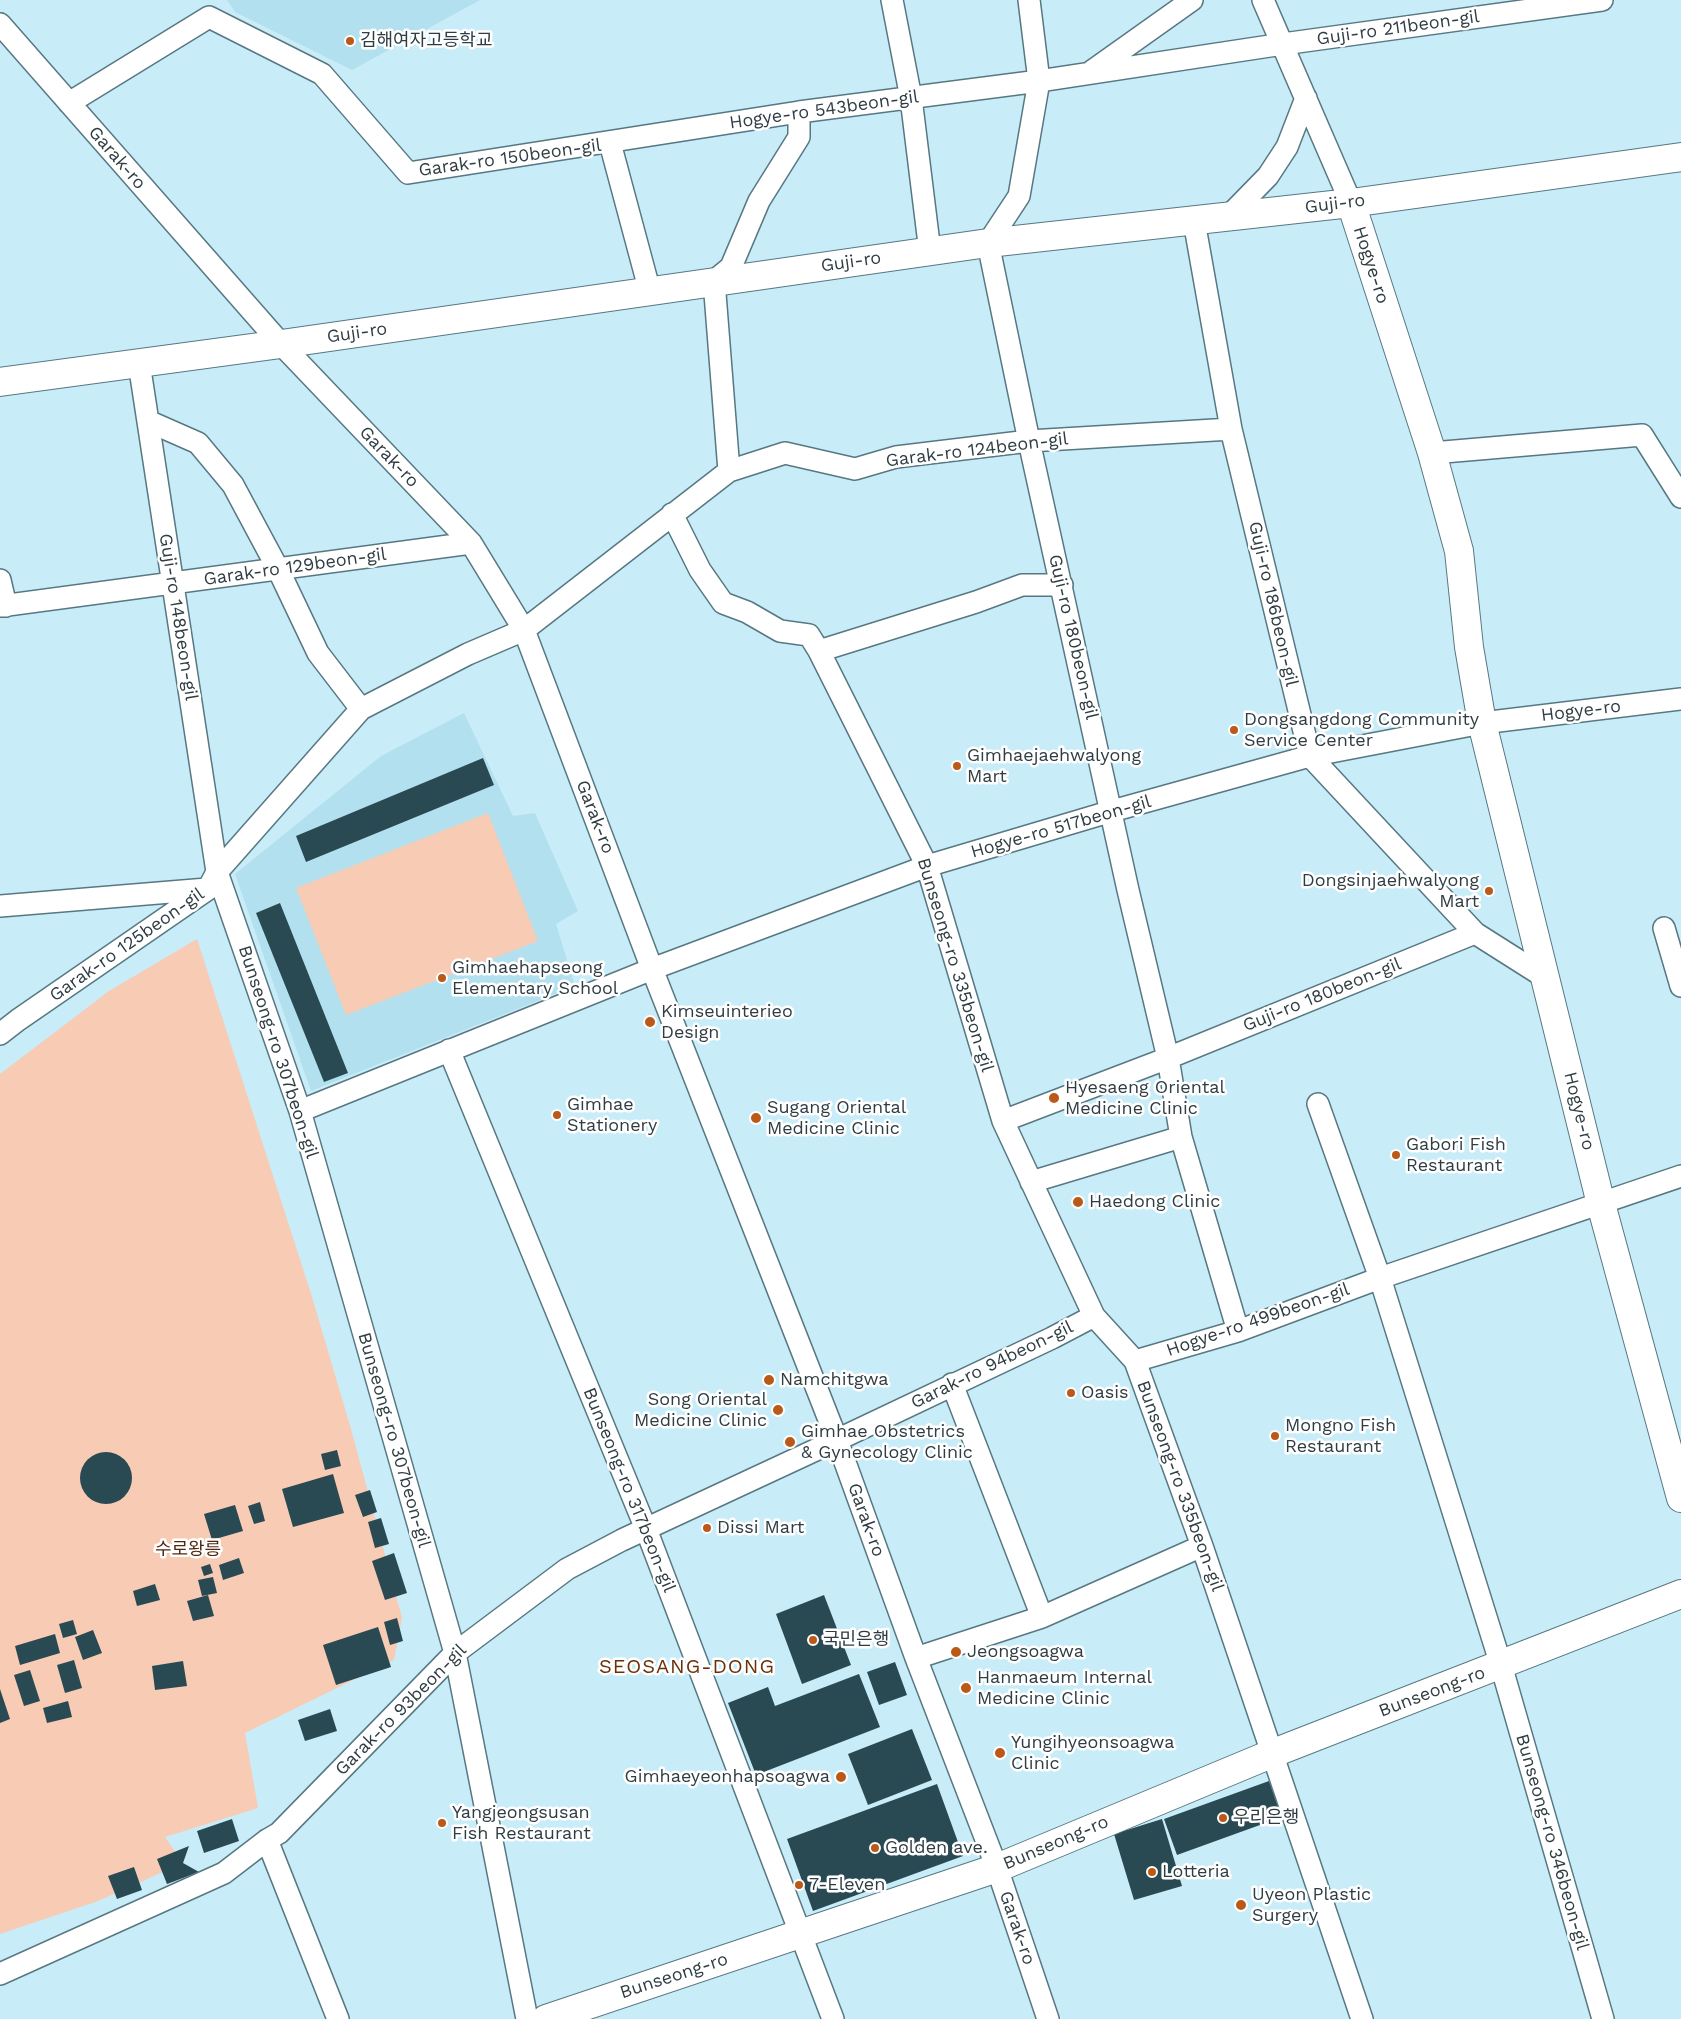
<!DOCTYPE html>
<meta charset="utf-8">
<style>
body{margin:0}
canvas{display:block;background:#c8ecf8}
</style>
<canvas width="1681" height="2019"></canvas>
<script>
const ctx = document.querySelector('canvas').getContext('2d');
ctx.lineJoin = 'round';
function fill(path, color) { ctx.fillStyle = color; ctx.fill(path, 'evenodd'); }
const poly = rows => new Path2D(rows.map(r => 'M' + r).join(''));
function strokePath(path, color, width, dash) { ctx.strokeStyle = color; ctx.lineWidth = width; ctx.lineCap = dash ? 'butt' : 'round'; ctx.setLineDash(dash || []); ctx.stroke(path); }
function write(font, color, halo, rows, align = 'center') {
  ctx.font = font + ' "Work Sans","Noto Sans KR",sans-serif'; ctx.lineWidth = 5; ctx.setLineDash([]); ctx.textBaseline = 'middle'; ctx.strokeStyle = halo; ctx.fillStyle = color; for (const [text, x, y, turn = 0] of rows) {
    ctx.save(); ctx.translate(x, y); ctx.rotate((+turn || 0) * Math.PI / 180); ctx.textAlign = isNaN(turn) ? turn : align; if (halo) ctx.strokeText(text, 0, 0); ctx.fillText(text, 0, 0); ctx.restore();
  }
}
fill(poly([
 [227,0,480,0,352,70,235,12],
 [464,713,513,816,535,813,578,911,556,924,575,986,311,1091,235,874,381,756]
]), '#b3e0ee');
fill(poly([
 [488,813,538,941,346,1015,296,888],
 [197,939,312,1297,351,1429,402,1618,394,1660,245,1733,258,1808,165,1837,183,1863,98,1901,0,1934,0,1074,109,991]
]), '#f8cbb4');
fill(poly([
 [483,758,494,785,306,862,296,836],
 [280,903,348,1073,324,1082,256,913],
 [337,1450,341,1466,325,1470,321,1454],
 '80 1478a26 26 0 1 1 52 0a26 26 0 1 1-52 0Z',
 [333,1474,344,1513,293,1527,282,1489],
 [370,1490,377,1512,363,1517,355,1495],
 [260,1502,265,1521,254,1524,248,1506],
 [235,1505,243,1531,212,1540,204,1514],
 [381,1518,389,1544,375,1548,368,1522],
 [394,1553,407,1593,385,1600,372,1561],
 [239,1558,244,1573,223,1580,219,1565],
 [210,1564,213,1573,204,1576,201,1567],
 [213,1577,217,1593,202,1596,198,1580],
 [155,1584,160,1600,137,1606,133,1591],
 [208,1595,214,1616,193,1621,187,1601],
 [824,1595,851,1665,802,1684,776,1614],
 [397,1618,403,1641,390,1645,384,1622],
 [73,1620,77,1634,63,1638,59,1624],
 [378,1627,391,1667,336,1685,323,1645],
 [93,1630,102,1653,83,1660,75,1637],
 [55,1634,60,1653,20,1665,15,1646],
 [74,1660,82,1688,65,1693,57,1665],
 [183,1661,187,1686,155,1690,152,1666],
 [895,1662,907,1695,879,1705,867,1672],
 [30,1670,40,1701,24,1706,14,1675],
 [859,1674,880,1727,756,1775,728,1703,768,1687,775,1706],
 [0,1689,10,1719,0,1723],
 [68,1701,72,1717,47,1723,43,1708],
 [330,1709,337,1731,305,1741,298,1720],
 [912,1729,932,1780,868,1805,848,1754],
 [1269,1781,1282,1817,1177,1855,1164,1819],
 [937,1784,963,1856,813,1911,787,1839],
 [232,1819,239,1841,204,1853,197,1831],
 [1162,1819,1182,1886,1134,1900,1114,1834],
 [189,1846,183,1863,199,1872,167,1884,157,1859],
 [134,1867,142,1890,117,1899,108,1876]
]), '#294953');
const minor = poly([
 [892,0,911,98,930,252],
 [1029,0,1039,81,1019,196,988,243,1029,441,1128,890,1168,1058,1181,1137,1238,1331],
 [1263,0,1351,203],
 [0,24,281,344,471,543,524,630,652,969,837,1440,916,1658,997,1868,1048,2019],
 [1092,71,1192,0],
 [69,103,209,17,322,74,408,173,799,112,1039,81,1283,44,1602,0],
 [610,143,650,292],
 [1228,217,1268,176,1287,147,1306,98],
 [1194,221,1231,429,1310,756,1475,933,1546,978],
 [139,363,217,872,300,1111,455,1653,527,2019],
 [148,421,198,443,233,485,278,569,318,653,361,709],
 [1432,453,1642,435,1681,497],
 [729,471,714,281,731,267,759,201,799,137,799,112],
 [672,514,700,570,723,603,747,612,780,631,809,635,819,651,927,866,1003,1121,1094,1316,1135,1361,1202,1546,1362,2019],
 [0,580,6,606],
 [0,606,471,543],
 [819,651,976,602,1022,585,1062,585],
 [0,906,207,889],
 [1664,928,1681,986],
 [0,1034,18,1020,208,889,217,872,361,709,468,654,524,630,729,471,785,453,855,469,896,457,1029,441,1231,429],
 [449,1050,646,1529,833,2019],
 [1318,1104,1380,1278,1501,1665,1603,2019],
 [300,1111,652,969,927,866,1112,811,1310,756,1482,723,1681,699],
 [1003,1121,1168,1058,1475,933],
 [1031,1182,1181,1137],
 [1135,1361,1238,1331,1380,1278,1681,1176],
 [1042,1617,1202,1546],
 [916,1658,1042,1617,952,1384],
 [267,1840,338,2019],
 [0,1974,224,1873,267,1840,279,1833,455,1653,567,1569,622,1540,837,1440,1052,1338,1094,1316]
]);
const major = poly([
 [1351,203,1432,453,1459,551,1469,647,1482,723,1601,1204,1681,1498],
 [0,382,281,344,988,243,1351,203,1681,157],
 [546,2019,997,1868,1271,1754,1681,1594]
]);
strokePath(minor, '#577882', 24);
strokePath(major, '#577882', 30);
strokePath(minor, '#fff', 21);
strokePath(major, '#fff', 28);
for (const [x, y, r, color] of [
 [350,41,5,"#ba5918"],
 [1234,730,5,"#ba5918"],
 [957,766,5,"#ba5918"],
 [1489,891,5,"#ba5918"],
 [442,978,5,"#ba5918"],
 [650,1022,6,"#ba5918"],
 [1054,1098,6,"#ba5918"],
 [557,1115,5,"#ba5918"],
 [756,1118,6,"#ba5918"],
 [1396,1155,5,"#ba5918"],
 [1078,1202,6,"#ba5918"],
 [769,1380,6,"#ba5918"],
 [1071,1393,5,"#ba5918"],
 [778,1410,6,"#ba5918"],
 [1275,1436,5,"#ba5918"],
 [790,1442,6,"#ba5918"],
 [707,1528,5,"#ba5918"],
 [813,1640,5,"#ba5918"],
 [956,1652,6,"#ba5918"],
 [966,1688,6,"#ba5918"],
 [1000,1753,6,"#ba5918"],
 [841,1777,6,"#ba5918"],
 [1223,1818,5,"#ba5918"],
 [442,1823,5,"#ba5918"],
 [875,1848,5,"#ba5918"],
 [1152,1872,5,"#ba5918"],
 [799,1885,5,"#ba5918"],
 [1241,1905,6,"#ba5918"]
]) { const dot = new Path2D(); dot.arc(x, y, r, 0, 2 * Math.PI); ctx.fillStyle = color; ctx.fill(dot); strokePath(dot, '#fff', 2); }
write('18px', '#2f3d42', '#fff', [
 ["Guji-ro 211beon-gil",1398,28,-8],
 ["Hogye-ro 543beon-gil",824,110,-8],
 ["Garak-ro",117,158,49],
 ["Garak-ro 150beon-gil",510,158,-8],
 ["Guji-ro",1335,204,-7],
 ["Guji-ro",851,262,-8],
 ["Hogye-ro",1371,265,72],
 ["Guji-ro",357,333,-8],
 ["Garak-ro 124beon-gil",977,450,-7],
 ["Garak-ro",389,457,46],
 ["Garak-ro 129beon-gil",295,567,-8],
 ["Guji-ro 186beon-gil",1273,604,77],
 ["Guji-ro 148beon-gil",178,617,81],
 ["Guji-ro 180beon-gil",1073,637,77],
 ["Hogye-ro",1581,711,-7],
 ["Garak-ro",595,817,69],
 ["Hogye-ro 517beon-gil",1061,827,-16],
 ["Garak-ro 125beon-gil",127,945,-35],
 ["Bunseong-ro 335beon-gil",955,965,73],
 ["Guji-ro 180beon-gil",1322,995,-22],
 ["Bunseong-ro 307beon-gil",278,1052,72],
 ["Hogye-ro",1579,1111,76],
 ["Hogye-ro 499beon-gil",1258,1320,-19],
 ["Garak-ro 94beon-gil",992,1365,-26],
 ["Bunseong-ro 307beon-gil",394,1440,74],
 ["Bunseong-ro 335beon-gil",1180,1486,70],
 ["Bunseong-ro 317beon-gil",629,1490,68],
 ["Garak-ro",866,1520,70],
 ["Bunseong-ro",1432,1692,-21],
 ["Garak-ro 93beon-gil",401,1710,-45],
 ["Bunseong-ro 346beon-gil",1552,1842,74],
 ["Bunseong-ro",1056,1843,-23],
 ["Garak-ro",1017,1928,71],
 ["Bunseong-ro",674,1976,-18]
]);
write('18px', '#2f3d42', '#fff', [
 ["김해여자고등학교",360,41],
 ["Dongsangdong Community",1244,720],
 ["Service Center",1244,741],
 ["Gimhaejaehwalyong",967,756],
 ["Mart",967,777],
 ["Dongsinjaehwalyong",1479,881,"right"],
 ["Mart",1479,902,"right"],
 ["Gimhaehapseong",452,968],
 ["Elementary School",452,989],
 ["Kimseuinterieo",661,1012],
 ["Design",661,1033],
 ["Hyesaeng Oriental",1065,1088],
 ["Medicine Clinic",1065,1109],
 ["Gimhae",567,1105],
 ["Stationery",567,1126],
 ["Sugang Oriental",767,1108],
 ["Medicine Clinic",767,1129],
 ["Gabori Fish",1406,1145],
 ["Restaurant",1406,1166],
 ["Haedong Clinic",1089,1202],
 ["Namchitgwa",780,1380],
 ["Oasis",1081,1393],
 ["Song Oriental",767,1400,"right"],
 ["Medicine Clinic",767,1421,"right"],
 ["Mongno Fish",1285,1426],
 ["Restaurant",1285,1447],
 ["Gimhae Obstetrics",801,1432],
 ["& Gynecology Clinic",801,1453],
 ["Dissi Mart",717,1528],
 ["국민은행",823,1640],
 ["Jeongsoagwa",967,1652],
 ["Hanmaeum Internal",977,1678],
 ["Medicine Clinic",977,1699],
 ["Yungihyeonsoagwa",1011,1743],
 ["Clinic",1011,1764],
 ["Gimhaeyeonhapsoagwa",830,1777,"right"],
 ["Yangjeongsusan",452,1813],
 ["Fish Restaurant",452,1834],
 ["우리은행",1233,1818],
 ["Golden ave.",885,1848],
 ["Lotteria",1162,1872],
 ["7-Eleven",809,1885],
 ["Uyeon Plastic",1252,1895],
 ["Surgery",1252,1916]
], 'left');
write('18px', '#51270f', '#fff', [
 ["수로왕릉",188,1550]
]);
ctx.letterSpacing = '1px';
write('20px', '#6c2f04', '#fff', [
 ["SEOSANG-DONG",687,1667]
]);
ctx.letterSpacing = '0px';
</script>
